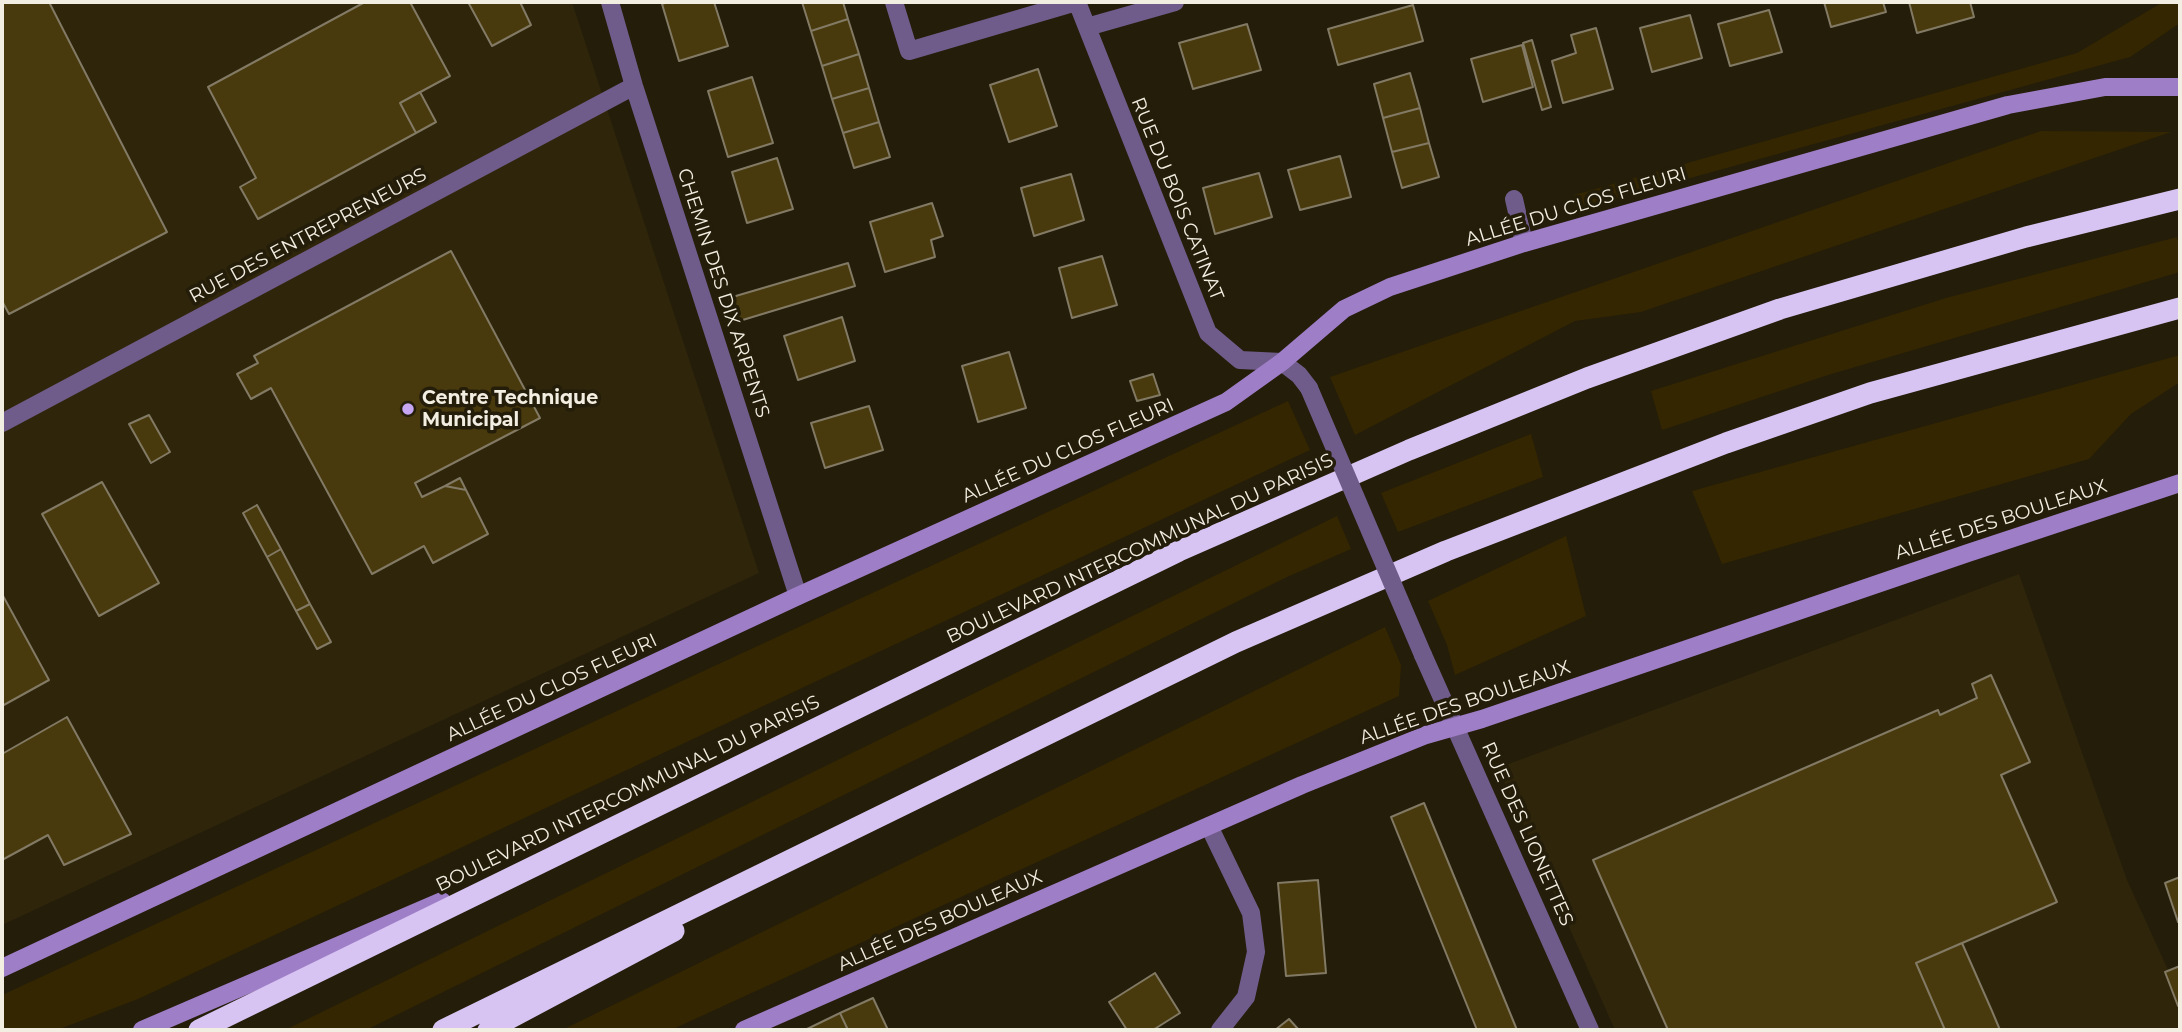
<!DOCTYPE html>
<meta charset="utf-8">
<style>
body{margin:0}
#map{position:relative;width:2182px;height:1032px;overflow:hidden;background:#241d0a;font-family:Montserrat,sans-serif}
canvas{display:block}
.frame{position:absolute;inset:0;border:4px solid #f3eee2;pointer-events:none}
</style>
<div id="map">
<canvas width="2182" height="1032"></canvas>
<div class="frame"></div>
</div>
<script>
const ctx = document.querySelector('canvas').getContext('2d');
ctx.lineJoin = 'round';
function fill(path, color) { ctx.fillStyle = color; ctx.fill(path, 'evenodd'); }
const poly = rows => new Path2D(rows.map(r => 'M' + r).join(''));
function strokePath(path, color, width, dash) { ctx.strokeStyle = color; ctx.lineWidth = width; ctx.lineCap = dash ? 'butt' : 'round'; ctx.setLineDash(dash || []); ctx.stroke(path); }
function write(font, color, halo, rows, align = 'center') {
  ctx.font = font + ' Montserrat,sans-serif'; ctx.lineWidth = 7; ctx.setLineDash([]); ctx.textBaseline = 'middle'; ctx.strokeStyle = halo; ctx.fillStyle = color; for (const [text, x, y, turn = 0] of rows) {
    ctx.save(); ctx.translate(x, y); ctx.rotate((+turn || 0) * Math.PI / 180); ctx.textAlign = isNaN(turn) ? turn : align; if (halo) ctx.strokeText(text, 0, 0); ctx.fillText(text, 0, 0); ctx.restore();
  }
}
fill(poly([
 [2,2,572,2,759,573,2,925],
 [2019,574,2127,880,2180,996,2180,1030,1615,1030,1498,768]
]), '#2f250b');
fill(poly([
 [2163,2,2180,2,2180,23,2130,57,1574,210,1574,195,2077,53],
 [2041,131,2171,132,1641,312,1575,321,1355,435,1330,377],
 [2177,237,2180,251,2180,272,1828,375,1662,430,1651,391,1946,298],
 [2180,355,2180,382,2131,414,2089,459,1722,564,1692,491],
 [1288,401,1310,450,138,999,57,1030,2,1030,2,995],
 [1531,434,1543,477,1398,532,1381,493],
 [1337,516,1351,549,1287,577,366,1030,285,1030],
 [1566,536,1586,616,1455,675,1447,645,1428,601],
 [1385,627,1401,665,1399,696,671,1030,562,1030]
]), '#332601');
const building = poly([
 [2,2,49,2,167,232,9,314,2,301,2,2],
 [365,2,410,2,450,76,400,103,416,133,258,219,240,187,256,178,208,87,365,2],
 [468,2,520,2,531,25,492,46,468,2],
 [668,2,714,2,728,46,679,61,662,4,668,2],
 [802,2,843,2,848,19,811,31,802,2],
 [1824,2,1883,2,1886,12,1831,27,1824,2],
 [1909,2,1970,2,1974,17,1917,33,1909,2],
 [1413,5,1423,41,1338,65,1328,29,1413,5],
 [1769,10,1782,52,1730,66,1718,24,1769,10],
 [1690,15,1702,58,1652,72,1640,28,1690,15],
 [848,19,859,54,822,66,811,31,848,19],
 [1247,24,1261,70,1193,89,1179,43,1247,24],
 [1596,28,1613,89,1563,103,1552,61,1576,53,1571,35,1596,28],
 [1532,40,1551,107,1542,110,1523,43,1532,40],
 [1522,45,1533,87,1483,102,1471,59,1522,45],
 [859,54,869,88,832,99,822,66,859,54],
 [1038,69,1057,126,1009,142,990,85,1038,69],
 [1410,73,1420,108,1383,118,1374,84,1410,73],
 [752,77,773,143,728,157,708,91,752,77],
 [869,88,879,122,843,133,832,99,869,88],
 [420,92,436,122,416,133,400,103,420,92],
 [1420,108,1429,143,1392,152,1383,118,1420,108],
 [879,122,890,157,854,168,843,133,879,122],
 [1429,143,1439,177,1402,188,1392,152,1429,143],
 [1340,156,1351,197,1300,210,1288,170,1340,156],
 [777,158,793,209,747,223,732,172,777,158],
 [1259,173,1272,217,1215,234,1203,188,1259,173],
 [1071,174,1084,220,1034,236,1021,188,1071,174],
 [932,203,943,236,931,240,935,257,885,272,870,222,932,203],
 [451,251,540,418,415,483,422,497,445,486,466,490,488,534,433,563,424,546,372,574,271,388,251,399,237,374,258,363,254,356,451,251],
 [1102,256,1117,305,1072,318,1059,268,1102,256],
 [848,263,855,286,736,322,729,298,848,263],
 [842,317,855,361,798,380,784,336,842,317],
 [1009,352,1026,408,978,422,962,366,1009,352],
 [1153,374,1160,395,1137,401,1130,381,1153,374],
 [869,406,883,450,825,468,811,423,869,406],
 [149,415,170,452,151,463,129,424,149,415],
 [460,478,466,490,445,486,460,478],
 [102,482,159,583,99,616,42,514,102,482],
 [257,505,281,549,267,557,243,513,257,505],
 [281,549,310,604,296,611,267,557,281,549],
 [2,594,49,680,2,706,2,594],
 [310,604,331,642,317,649,296,611,310,604],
 [1991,675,2030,762,2001,775,2057,902,1916,963,1945,1030,1668,1030,1593,860,1938,710,1940,715,1977,698,1972,684,1991,675],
 [67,717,131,834,64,865,48,835,2,860,2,754,67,717],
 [1424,803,1517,1030,1477,1030,1391,817,1424,803],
 [2180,877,2180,921,2178,922,2165,883,2180,877],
 [1318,880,1326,973,1286,976,1278,883,1318,880],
 [1962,943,1992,1011,2000,1030,1945,1030,1916,963,1962,943],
 [2180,966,2180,1006,2178,1006,2165,972,2180,966],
 [1155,973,1180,1013,1153,1030,1127,1030,1109,1002,1155,973],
 [873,998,888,1030,848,1030,840,1013,873,998],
 [840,1013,848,1030,805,1030,840,1013],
 [1289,1019,1299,1030,1275,1030,1289,1019]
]);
fill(building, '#493a0d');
strokePath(building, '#827a64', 2);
strokePath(poly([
 [1514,199,1524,243]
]), '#705c8a', 18);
strokePath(poly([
 [610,2,634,86,798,596],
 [894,2,909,51,1076,2],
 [1077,2,1208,333,1240,360,1282,362,1299,375,1309,388],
 [1087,27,1175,2],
 [2,423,634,86],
 [1423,655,1590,1030],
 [1209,826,1251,913,1256,952,1246,997,1220,1030]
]), '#705c8a', 18);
strokePath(poly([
 [2,968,798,596,1226,402,1282,362,1344,309,1390,287,1524,243,2008,105,2105,87,2180,87],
 [142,1030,442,901],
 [744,1030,1302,785,1426,735,1482,719,1968,553,2180,483]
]), '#9f7ec8', 18);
strokePath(poly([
 [199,1030,1179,551,1409,450,1587,378,1780,309,2026,237,2180,199],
 [443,1030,1236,642,1446,551,1726,443,1870,393,2180,308],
 [488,1030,674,931]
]), '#d7c4f2', 21);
strokePath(poly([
 [1309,388,1423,655]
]), '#705c8a', 18);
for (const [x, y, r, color] of [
 [408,409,7,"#c6a6f0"]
]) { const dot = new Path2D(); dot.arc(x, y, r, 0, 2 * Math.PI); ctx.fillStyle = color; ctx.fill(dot); strokePath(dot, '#241d0a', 2.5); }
write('19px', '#f3eee2', '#241d0a', [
 ["RUE DU BOIS CATINAT",1177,199,68],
 ["ALLÉE DU CLOS FLEURI",1576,207,-17],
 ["RUE DES ENTREPRENEURS",308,236,-28],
 ["CHEMIN DES DIX ARPENTS",723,293,72],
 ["ALLÉE DU CLOS FLEURI",1068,451,-24],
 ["ALLÉE DES BOULEAUX",2001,520,-18],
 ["BOULEVARD INTERCOMMUNAL DU PARISIS",1140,549,-25],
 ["ALLÉE DU CLOS FLEURI",552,688,-25],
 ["ALLÉE DES BOULEAUX",1465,703,-19],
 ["BOULEVARD INTERCOMMUNAL DU PARISIS",628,794,-26],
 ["RUE DES LIONETTES",1527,834,66],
 ["ALLÉE DES BOULEAUX",940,921,-24]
]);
write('bold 19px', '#f3eee2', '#241d0a', [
 ["Centre Technique",422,398],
 ["Municipal",422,420]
], 'left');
</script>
